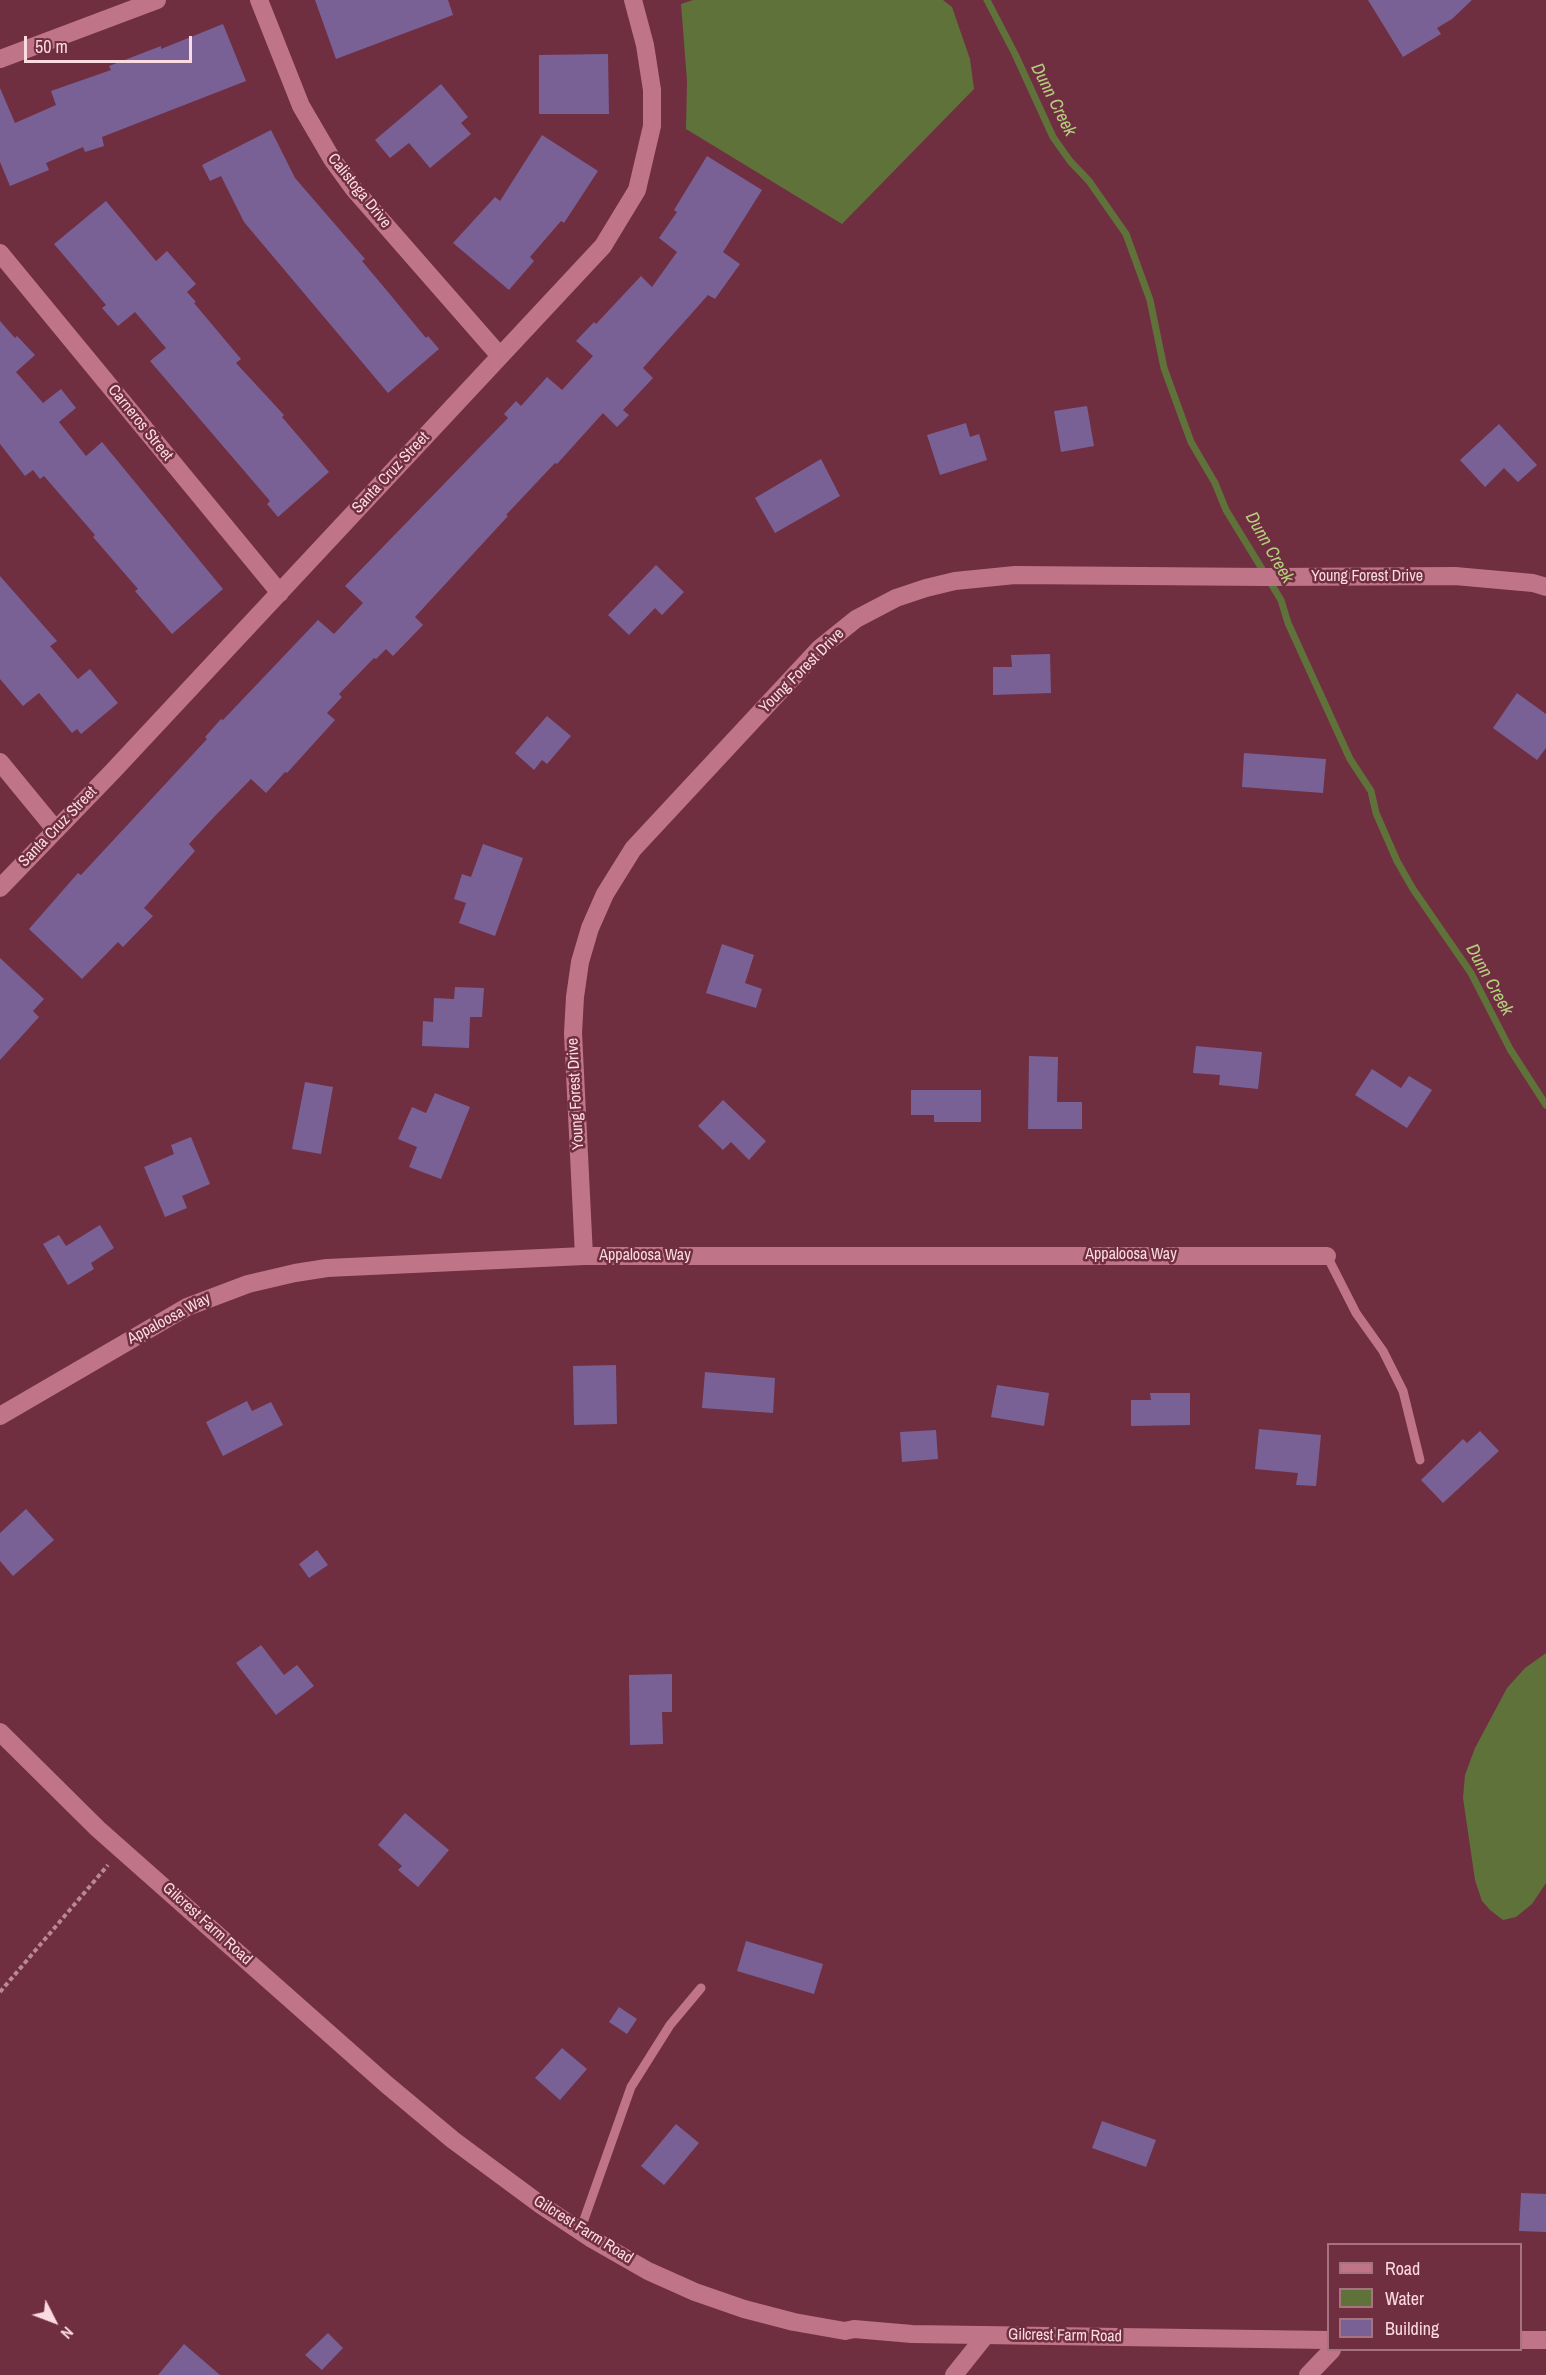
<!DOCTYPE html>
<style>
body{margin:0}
#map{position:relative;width:1546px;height:2375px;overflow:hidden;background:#702e41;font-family:"Archivo Narrow",sans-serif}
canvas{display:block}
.legend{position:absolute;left:1327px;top:2243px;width:195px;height:108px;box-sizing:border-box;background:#702e41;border:2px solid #a87381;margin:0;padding:8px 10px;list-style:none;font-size:18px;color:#fbdae1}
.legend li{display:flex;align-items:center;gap:12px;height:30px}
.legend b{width:30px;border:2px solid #a87381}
.north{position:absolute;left:24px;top:2291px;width:60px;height:60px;-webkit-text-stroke:4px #702e41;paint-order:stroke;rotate:132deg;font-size:16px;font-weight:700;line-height:24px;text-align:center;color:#fbdae1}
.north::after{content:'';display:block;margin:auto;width:21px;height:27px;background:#fbdae1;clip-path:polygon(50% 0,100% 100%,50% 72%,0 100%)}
.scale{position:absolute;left:24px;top:36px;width:168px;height:27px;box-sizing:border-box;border:3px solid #fbdae1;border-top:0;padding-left:8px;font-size:18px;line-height:21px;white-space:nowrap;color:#fbdae1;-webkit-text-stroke:4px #702e41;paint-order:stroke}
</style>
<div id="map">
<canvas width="1546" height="2375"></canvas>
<ul class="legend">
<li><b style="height:8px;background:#bf7587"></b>Road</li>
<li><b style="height:16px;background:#5f7239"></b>Water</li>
<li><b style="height:16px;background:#796196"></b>Building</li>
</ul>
<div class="north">N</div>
<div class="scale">50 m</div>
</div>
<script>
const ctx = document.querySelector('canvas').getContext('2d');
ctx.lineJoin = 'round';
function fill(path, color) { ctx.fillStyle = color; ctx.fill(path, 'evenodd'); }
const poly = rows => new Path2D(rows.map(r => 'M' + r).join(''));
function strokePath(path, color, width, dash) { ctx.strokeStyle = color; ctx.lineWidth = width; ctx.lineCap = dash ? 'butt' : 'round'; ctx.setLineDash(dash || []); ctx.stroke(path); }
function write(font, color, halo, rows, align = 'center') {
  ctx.font = font + ' "Archivo Narrow",sans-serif'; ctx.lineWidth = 5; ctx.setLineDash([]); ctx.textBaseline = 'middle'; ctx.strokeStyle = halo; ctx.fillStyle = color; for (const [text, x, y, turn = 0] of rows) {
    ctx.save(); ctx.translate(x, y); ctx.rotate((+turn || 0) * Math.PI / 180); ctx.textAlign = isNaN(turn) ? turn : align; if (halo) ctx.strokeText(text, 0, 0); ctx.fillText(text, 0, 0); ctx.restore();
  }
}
fill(poly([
 [693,0,943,0,952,7,970,59,974,89,842,224,686,129,687,81,681,4],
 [1546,1653,1546,1883,1532,1904,1516,1917,1503,1920,1490,1910,1482,1901,1475,1880,1463,1798,1465,1775,1475,1748,1507,1688,1525,1668]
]), '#5f7239');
strokePath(poly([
 [987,0,1015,54,1053,137,1070,161,1089,181,1126,234,1150,300,1164,368,1191,442,1215,483,1226,510,1281,600,1288,623,1350,759,1371,791,1376,813,1397,861,1413,889,1471,973,1510,1049,1546,1105]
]), '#5f7239', 7);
fill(poly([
 [315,0,448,0,453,15,336,59],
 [1368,0,1472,0,1452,19,1437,28,1441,34,1403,57],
 [223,24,246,81,102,137,104,146,85,152,83,147,46,163,49,170,10,186,0,162,0,88,15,123,56,105,51,91,111,70,109,66,161,46,161,49],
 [608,54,609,114,539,114,539,55],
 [441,84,468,117,461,123,471,134,430,168,409,143,390,158,375,140],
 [271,130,295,178,365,259,362,261,388,292,426,338,428,336,439,349,388,393,244,222,221,176,210,181,202,165],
 [542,135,598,171,564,223,561,221,530,257,534,261,509,290,453,243,495,197,500,201],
 [707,156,762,190,723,252,740,264,715,299,708,295,643,368,653,378,623,410,629,415,617,427,603,413,557,464,555,463,506,515,508,516,415,617,423,625,393,656,386,649,376,659,374,658,339,694,342,697,327,713,335,720,287,773,285,772,266,793,251,779,214,817,189,844,195,851,144,908,153,916,123,947,118,942,82,979,29,929,78,873,81,875,207,739,205,737,221,719,223,720,318,620,334,634,363,603,345,586,508,418,504,414,516,401,521,406,547,377,562,390,593,356,576,341,594,322,596,324,641,276,652,287,677,252,659,238,677,212,674,210],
 [106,201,156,261,167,251,196,284,187,292,196,302,194,303,241,359,236,363,284,415,282,417,329,472,278,517,267,504,270,501,150,361,166,348,135,312,118,326,102,308,106,305,54,244],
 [0,321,15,338,17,336,35,355,16,372,43,403,61,389,76,408,59,422,86,456,102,442,223,589,172,634,135,591,138,589,93,537,95,535,44,476,40,479,33,470,25,476,0,444],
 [1087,406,1094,446,1061,452,1054,411],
 [966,423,970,437,979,434,987,460,940,475,927,435],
 [1499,424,1537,465,1518,482,1504,468,1485,487,1460,460],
 [821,459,840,496,775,533,755,498],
 [656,565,684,592,662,615,655,608,629,635,608,615],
 [0,576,57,641,50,646,78,679,90,669,118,703,81,734,77,729,72,733,39,693,23,706,0,679],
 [1050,654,1051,693,993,695,993,667,1012,667,1011,655],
 [1517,693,1546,714,1546,748,1537,760,1493,728],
 [547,716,571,736,547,764,542,760,534,770,515,753],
 [1244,753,1326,759,1323,793,1242,787],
 [483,844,523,858,495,936,459,923,466,903,454,899,462,874,471,877],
 [722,944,754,955,745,983,762,989,756,1008,706,993],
 [0,958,44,999,33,1011,39,1017,0,1060],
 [455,987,484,988,482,1017,470,1017,469,1048,422,1046,423,1021,433,1022,434,998,454,999],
 [1196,1046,1262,1052,1258,1089,1219,1085,1220,1075,1193,1073],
 [1029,1056,1058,1057,1057,1102,1082,1102,1082,1129,1028,1129],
 [1372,1069,1401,1088,1409,1076,1432,1090,1407,1128,1355,1095],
 [305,1082,333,1087,321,1154,292,1149],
 [911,1090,981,1090,981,1122,934,1122,934,1115,911,1115],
 [435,1093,470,1107,441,1179,409,1167,417,1147,398,1139,412,1107,426,1113],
 [723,1100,766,1141,749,1160,731,1142,723,1150,698,1126],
 [191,1137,210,1184,182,1196,187,1208,165,1217,144,1167,174,1154,171,1145],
 [100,1225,114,1248,91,1263,94,1269,68,1285,43,1244,59,1235,66,1246],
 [616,1365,617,1424,574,1425,573,1366],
 [705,1372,775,1378,773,1413,702,1408],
 [997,1385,1049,1393,1044,1426,991,1417],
 [1150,1393,1190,1393,1190,1425,1131,1426,1131,1400,1151,1400],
 [247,1401,252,1411,271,1402,283,1425,223,1456,206,1422],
 [1259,1429,1321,1435,1316,1486,1296,1485,1298,1473,1255,1469],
 [936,1430,938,1459,902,1462,900,1432],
 [1480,1431,1499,1451,1443,1503,1421,1480,1463,1439,1467,1443],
 [26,1509,54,1540,13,1576,0,1561,0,1533],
 [317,1550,328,1565,309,1578,299,1564],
 [261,1645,284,1675,297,1665,314,1686,276,1715,236,1663],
 [672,1674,672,1712,662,1712,663,1744,630,1745,629,1675],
 [405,1813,449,1850,418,1887,398,1870,402,1866,378,1845],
 [746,1941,823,1964,814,1994,737,1971],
 [619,2007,637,2019,627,2034,609,2022],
 [562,2048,587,2069,560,2100,535,2078],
 [1102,2121,1156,2140,1146,2167,1092,2148],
 [676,2124,699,2143,664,2185,641,2166],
 [1521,2193,1546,2194,1546,2232,1519,2231],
 [328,2333,343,2348,322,2370,305,2355],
 [184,2344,220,2375,158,2375]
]), '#796196');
strokePath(poly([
 [0,1992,108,1865]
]), '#b98895', 4, [4.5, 3]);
strokePath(poly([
 [1327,1256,1356,1313,1383,1351,1403,1391,1420,1460],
 [580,2231,631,2087,670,2025,701,1988]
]), '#bf7587', 9);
strokePath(poly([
 [259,0,301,106,332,159,353,188,500,356],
 [0,59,157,0],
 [0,253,280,593],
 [0,762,55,829],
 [0,888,113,771,603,246,637,190,652,126,652,90,645,45,633,0],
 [584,1256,573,1033,575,997,580,962,590,928,605,894,633,849,820,648,856,619,896,598,926,588,955,581,1015,575,1267,577,1455,576,1533,583,1546,587],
 [0,1416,187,1307,248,1284,295,1273,327,1268,584,1256,1327,1256],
 [954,2375,986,2335],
 [1308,2375,1332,2350]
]), '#bf7587', 18);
strokePath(poly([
 [0,1732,98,1829,386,2084,453,2140,541,2205,592,2239,648,2271,695,2292,744,2309,794,2322,845,2331,854,2329,912,2334,1328,2340],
 [1520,2340,1546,2340]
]), '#bf7587', 18);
write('16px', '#fbdae1', '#702e41', [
 ["Calistoga Drive",359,191,51],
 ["Carneros Street",140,423,51],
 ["Santa Cruz Street",391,473,-47],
 ["Young Forest Drive",1367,577],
 ["Young Forest Drive",802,671,-45],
 ["Santa Cruz Street",58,827,-46],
 ["Young Forest Drive",576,1094,-93],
 ["Appaloosa Way",1131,1255],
 ["Appaloosa Way",645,1256],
 ["Appaloosa Way",169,1319,-28],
 ["Gilcrest Farm Road",207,1924,42],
 ["Gilcrest Farm Road",583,2230,32],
 ["Gilcrest Farm Road",1065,2336,1]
]);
write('italic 18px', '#b3d07c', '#702e41', [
 ["Dunn Creek",1053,100,63],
 ["Dunn Creek",1269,548,60],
 ["Dunn Creek",1489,980,61]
]);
</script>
